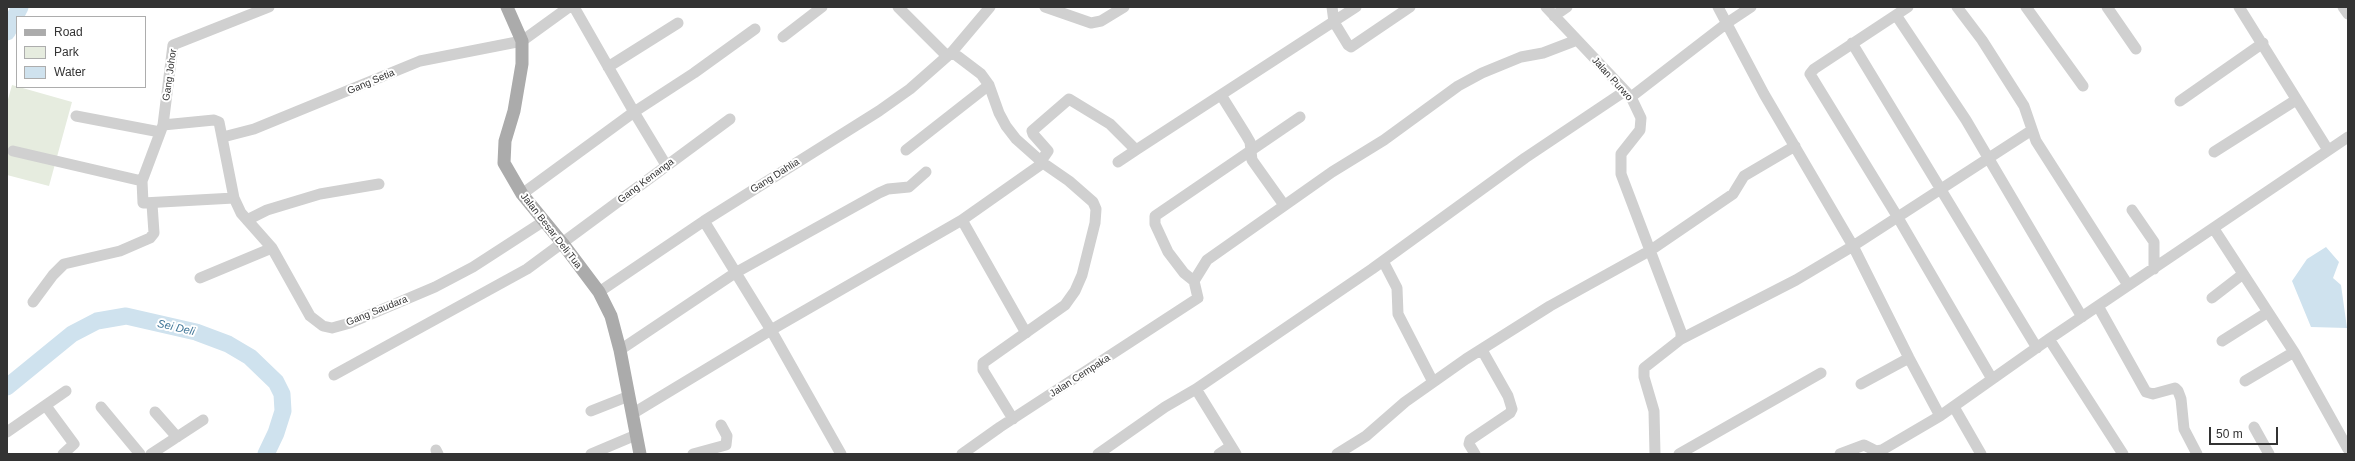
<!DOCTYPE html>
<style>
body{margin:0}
#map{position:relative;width:2355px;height:461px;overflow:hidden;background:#fff;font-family:Helvetica,sans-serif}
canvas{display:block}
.frame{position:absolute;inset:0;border:8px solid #333;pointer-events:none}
.legend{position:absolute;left:16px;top:16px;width:130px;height:72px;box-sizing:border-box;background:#fff;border:1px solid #adadad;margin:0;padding:5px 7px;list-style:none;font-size:12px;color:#333}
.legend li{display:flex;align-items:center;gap:8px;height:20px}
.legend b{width:20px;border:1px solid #adadad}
.scale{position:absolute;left:2209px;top:427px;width:69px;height:18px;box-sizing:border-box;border:2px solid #333;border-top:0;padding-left:5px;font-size:12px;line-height:14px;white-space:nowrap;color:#333;-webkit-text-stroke:3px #fff;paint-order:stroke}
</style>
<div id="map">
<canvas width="2355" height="461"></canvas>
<div class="frame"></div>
<ul class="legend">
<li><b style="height:5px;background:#ababab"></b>Road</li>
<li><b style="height:11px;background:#e6ecdf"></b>Park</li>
<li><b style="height:11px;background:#cfe2ee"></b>Water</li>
</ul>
<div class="scale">50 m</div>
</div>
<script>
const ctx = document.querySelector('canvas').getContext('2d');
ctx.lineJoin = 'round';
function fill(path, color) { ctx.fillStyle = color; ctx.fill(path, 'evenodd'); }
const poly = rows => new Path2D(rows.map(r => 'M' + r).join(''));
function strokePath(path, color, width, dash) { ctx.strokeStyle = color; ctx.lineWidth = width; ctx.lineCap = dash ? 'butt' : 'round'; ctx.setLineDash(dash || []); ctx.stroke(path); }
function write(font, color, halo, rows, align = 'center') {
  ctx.font = font + ' Helvetica,sans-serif'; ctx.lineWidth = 4; ctx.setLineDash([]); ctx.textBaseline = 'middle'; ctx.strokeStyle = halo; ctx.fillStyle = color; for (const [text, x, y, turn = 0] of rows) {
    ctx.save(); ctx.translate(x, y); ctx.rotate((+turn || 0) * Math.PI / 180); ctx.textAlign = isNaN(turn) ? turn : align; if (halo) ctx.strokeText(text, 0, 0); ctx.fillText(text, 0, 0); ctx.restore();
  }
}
fill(poly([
 [12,85,72,102,49,186,7,175,7,103]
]), '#e6ecdf');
fill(poly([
 [2326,247,2339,262,2333,278,2341,285,2347,328,2311,327,2292,281,2307,259]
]), '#cfe2ee');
strokePath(poly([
 [7,32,20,7],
 [7,387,72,334,97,321,126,316,196,332,228,344,250,357,276,382,282,394,283,411,276,433,266,454]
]), '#cfe2ee', 17);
strokePath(poly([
 [574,7,634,112,666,165],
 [898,7,946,55],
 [1045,7,1091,23,1101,21,1124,7],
 [1332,7,1334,22,1348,45,1351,47,1410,7],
 [1546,7,1631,97,1641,118,1640,130,1621,154,1621,174,1681,332,1681,339],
 [1718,7,1764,94,1853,246,1909,358,1940,416],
 [1908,7,1814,69,1810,74,1897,216,1992,379],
 [1957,7,1982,40,2024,106,2036,141,2128,285],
 [2026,7,2083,86],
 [2107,7,2136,49],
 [2239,7,2328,150],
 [2343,7,2348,14],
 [1896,15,1966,120,2082,317],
 [1554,16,1567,7],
 [783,37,822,7],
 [1852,43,2037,348],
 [952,52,981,74,989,85,999,113,1006,126,1016,139,1043,163],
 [608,67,678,23],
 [1221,95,1246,135,1250,142,1252,160,1284,205],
 [1631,97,1727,23,1751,7],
 [2180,101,2263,43],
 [76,116,160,132],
 [163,125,214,120,219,122,234,198,241,213,272,248,310,316,323,326,332,328,350,323,435,287,473,267,544,221],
 [223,137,254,129,420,61,522,41,569,7],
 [906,150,989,85],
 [13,151,142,181],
 [2214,152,2296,100],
 [1041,161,1048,151,1033,134,1032,131,1069,99,1110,124,1136,150,1356,7],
 [1118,162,1136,150],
 [522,194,634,112,694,73,755,29],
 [234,198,143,203,142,181,163,125,173,45,269,7],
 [2132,210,2154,242,2154,269],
 [247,220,267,210,320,194,379,184],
 [962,220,1026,333],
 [704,221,771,330,841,454],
 [2214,229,2294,352,2348,449],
 [1383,261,1397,288,1398,314,1433,382],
 [200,278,272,248],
 [1194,281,1184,273,1168,252,1155,224,1155,216,1300,117],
 [599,292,704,221,879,111,910,89,952,52,990,7],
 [2212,298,2243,274],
 [33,302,53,275,64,264,120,251,150,238,154,233,152,204],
 [2098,306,2146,392,2153,394,2175,388,2178,391,2181,399,2184,429,2197,454],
 [2049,339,2123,454],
 [2222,341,2268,312],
 [620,350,735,273,879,193,888,189,909,187,926,172],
 [334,375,527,269,730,119],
 [2245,381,2294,352],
 [1861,384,1909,358],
 [46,406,74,444,63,454],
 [101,407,140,454],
 [1954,407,1981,454],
 [591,411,629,396],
 [155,412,177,437],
 [632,414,771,330,962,220,1043,163,1069,181,1093,202,1096,209,1095,223,1082,275,1075,291,1065,305,983,363,983,370,1013,419],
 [2254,427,2269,454],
 [7,432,66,391],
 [436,450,438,454],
 [151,454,203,420],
 [591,454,636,435],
 [693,454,726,445,727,436,721,425],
 [962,454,1000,427,1198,298,1194,281,1207,260,1332,172,1384,140,1458,86,1482,73,1521,57,1543,53,1577,40],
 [1098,454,1165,407,1196,389],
 [1219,454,1231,446],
 [1236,454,1196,389,1372,269,1525,158,1625,91],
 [1337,454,1366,436,1405,402,1466,359,1550,306,1651,250,1733,194,1744,176,1795,146],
 [1475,454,1469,444,1470,440,1510,413,1512,409,1508,396,1482,350],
 [1655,454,1654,411,1644,377,1644,368,1681,339,1796,280,1853,246,2032,130],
 [1679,454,1821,373],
 [1840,454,1864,445,1876,451,1882,450,1940,416,2049,339,2348,137]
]), '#d0d0d0', 11);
strokePath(poly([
 [507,7,522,41,522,64,514,111,505,141,504,163,522,194,563,244,599,292,611,316,620,350,640,454]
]), '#ababab', 13);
write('10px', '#333', '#fff', [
 ["Gang Johor",170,75,-82],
 ["Jalan Purwo",1612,79,48],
 ["Gang Setia",371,82,-23],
 ["Gang Dahlia",775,176,-32],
 ["Gang Kenanga",646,181,-37],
 ["Jalan Besar Deli Tua",551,231,52],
 ["Gang Saudara",377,311,-22],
 ["Jalan Cempaka",1080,376,-33]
]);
write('italic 11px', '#3f7597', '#fff', [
 ["Sei Deli",176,328,13]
]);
</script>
